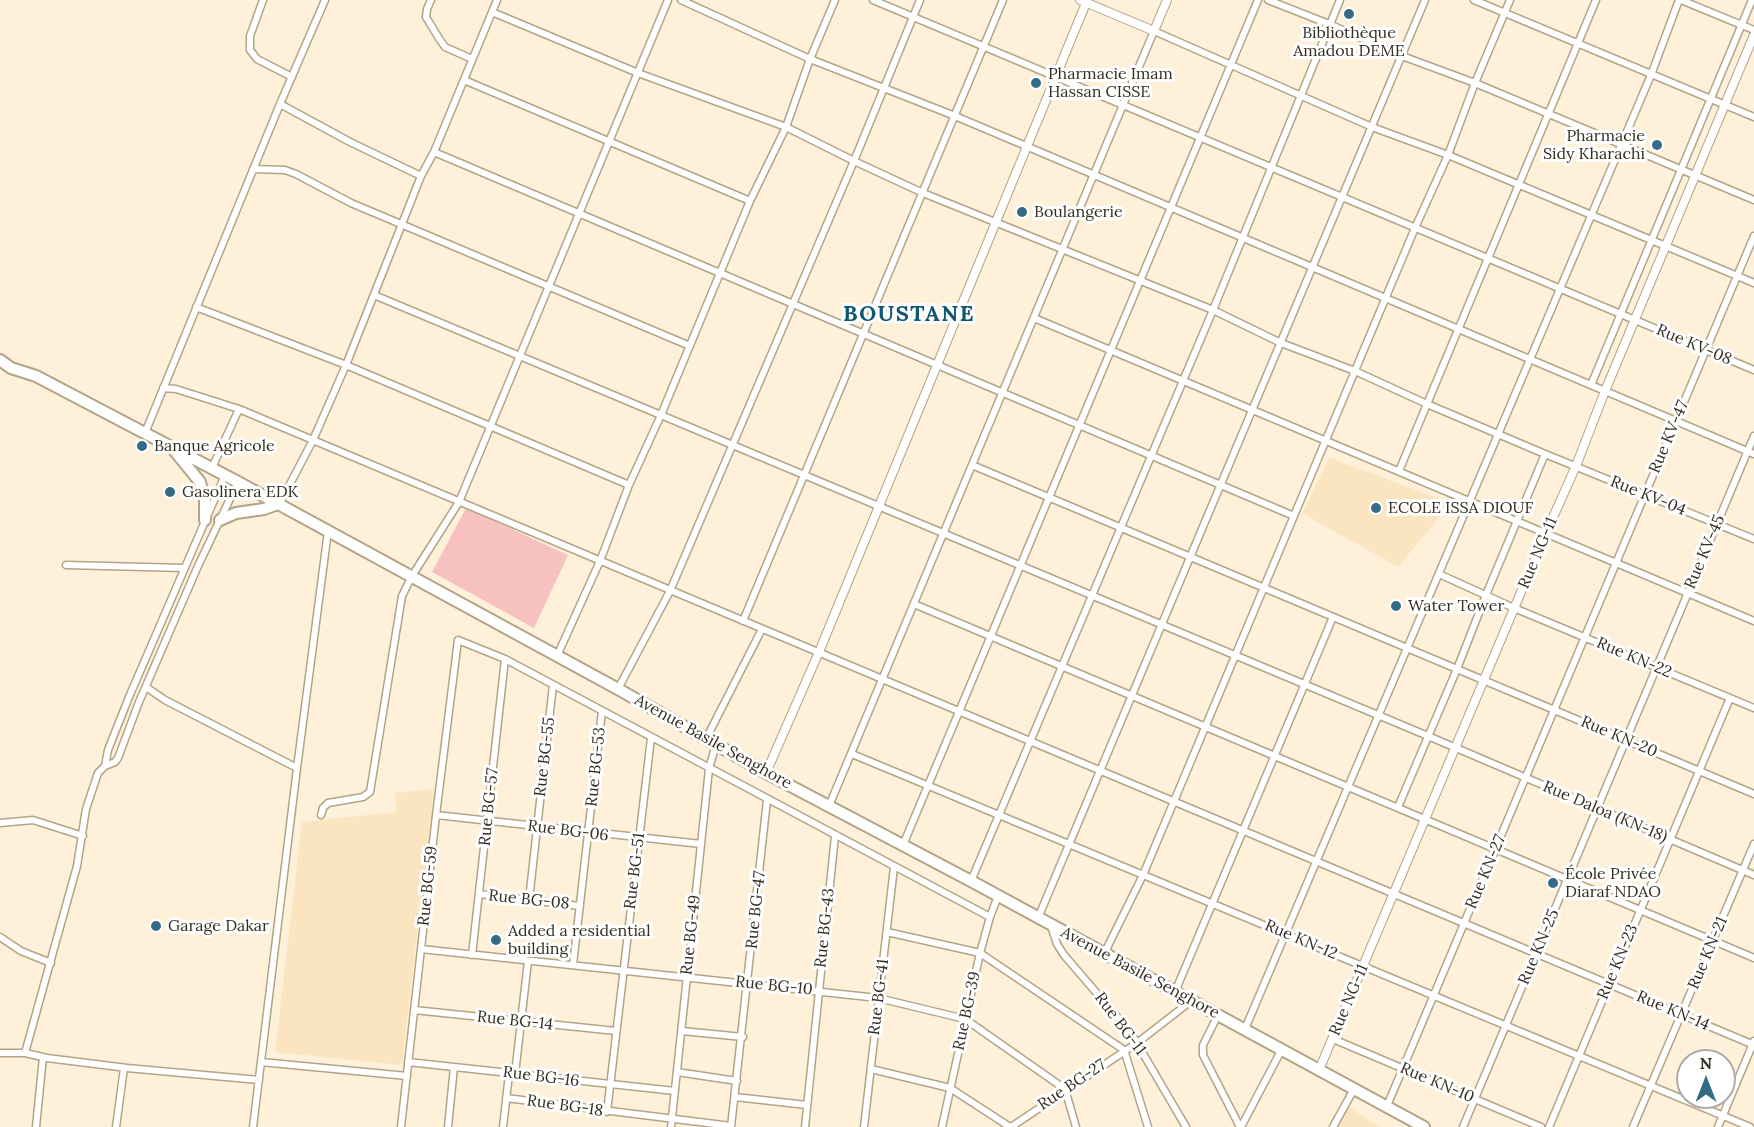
<!DOCTYPE html>
<meta charset="utf-8">
<style>
body{margin:0}
#map{position:relative;width:1754px;height:1127px;overflow:hidden;background:#fff1d9;font-family:Lora,serif}
canvas{display:block}
.north{position:absolute;left:1676px;top:1049px;width:60px;height:60px;box-sizing:border-box;background:#fff;border:2px solid #aeaba7;border-radius:50%;rotate:0deg;font-size:16px;font-weight:700;line-height:24px;text-align:center;color:#342d22}
.north::after{content:'';display:block;margin:auto;width:21px;height:27px;background:#336b86;clip-path:polygon(50% 0,100% 100%,50% 72%,0 100%)}
</style>
<div id="map">
<canvas width="1754" height="1127"></canvas>
<div class="north">N</div>
</div>
<script>
const ctx = document.querySelector('canvas').getContext('2d');
ctx.lineJoin = 'round';
function fill(path, color) { ctx.fillStyle = color; ctx.fill(path, 'evenodd'); }
const poly = rows => new Path2D(rows.map(r => 'M' + r).join(''));
function strokePath(path, color, width, dash) { ctx.strokeStyle = color; ctx.lineWidth = width; ctx.lineCap = dash ? 'butt' : 'round'; ctx.setLineDash(dash || []); ctx.stroke(path); }
function write(font, color, halo, rows, align = 'center') {
  ctx.font = font + ' Lora,serif'; ctx.lineWidth = 6; ctx.setLineDash([]); ctx.textBaseline = 'middle'; ctx.strokeStyle = halo; ctx.fillStyle = color; for (const [text, x, y, turn = 0] of rows) {
    ctx.save(); ctx.translate(x, y); ctx.rotate((+turn || 0) * Math.PI / 180); ctx.textAlign = isNaN(turn) ? turn : align; if (halo) ctx.strokeText(text, 0, 0); ctx.fillText(text, 0, 0); ctx.restore();
  }
}
fill(poly([
 [1329,458,1341,462,1451,503,1398,567,1302,513],
 [434,789,402,1065,275,1052,302,822,396,812,395,793],
 [1345,1105,1380,1127,1333,1127]
]), '#fae5c0');
fill(poly([
 [466,508,568,555,534,628,432,572]
]), '#f6c1be');
const minor = poly([
 [263,0,250,36,250,50,257,59,292,77],
 [431,0,427,9,426,17,440,40,445,47,472,59],
 [681,0,810,59,955,116,1754,454],
 [873,0,1754,370],
 [1268,0,1329,24,1402,56,1475,83,1754,200],
 [1474,0,1754,117],
 [1681,0,1754,30],
 [492,12,638,73,786,127,854,161,923,193,1213,310,1281,343,1355,371,1427,404,1545,454,1754,539],
 [464,80,750,201],
 [280,104,350,142,421,176],
 [434,152,1294,516],
 [253,169,285,170,296,174,351,203,690,346],
 [374,295,1428,736,1754,875],
 [196,307,346,365,629,485],
 [1034,318,1754,621],
 [1591,385,1752,0],
 [163,388,176,389,239,409,1754,1045],
 [145,433,280,104,325,0],
 [972,465,1754,794],
 [212,468,239,409],
 [1399,471,1596,0],
 [279,505,313,440,346,365,421,176,434,152,497,0],
 [66,565,184,568],
 [1439,574,1514,608,1754,708],
 [914,604,1754,958],
 [743,621,1003,0],
 [557,656,600,561,629,485,661,415,750,201,786,127,810,59,835,0],
 [146,687,165,700,297,768],
 [618,689,670,591,854,161,920,0],
 [706,739,762,629],
 [852,754,1750,1127],
 [105,766,108,750,129,697,225,475],
 [829,806,1154,31,1372,127,1448,155,1754,283],
 [1398,807,1457,669,1486,595,1545,454],
 [321,815,323,808,328,803,363,797,370,792,402,596,412,576,459,502,668,0],
 [436,815,701,844],
 [0,823,33,820,83,836],
 [903,845,1258,0],
 [971,881,1213,310,1340,0],
 [479,894,580,906],
 [529,900,553,685],
 [1038,918,1425,0],
 [1051,926,1057,944,1064,955,1131,1033,1186,1127],
 [887,932,980,953,1124,1050,1148,1127],
 [0,937,21,951,51,963],
 [421,949,878,998,965,1019,1065,1089,1076,1127],
 [1104,954,1143,875,1415,228,1448,155,1475,83,1510,0],
 [472,955,505,659],
 [573,965,602,711],
 [1175,992,1333,617],
 [414,1010,616,1031],
 [1218,1015,1203,1045,1203,1055,1240,1127],
 [1245,1029,1651,75,1679,0],
 [682,1031,743,1037],
 [1333,1039,1541,1127],
 [0,1053,25,1053,47,1058,127,1068,259,1080],
 [25,1053,77,866,86,809,98,773,105,766,115,762,118,758,139,702,198,566,238,482],
 [261,1062,407,1076],
 [408,1062,675,1091],
 [871,1069,950,1088,1010,1127],
 [677,1072,737,1081],
 [515,1074,528,961],
 [735,1097,807,1105],
 [506,1098,731,1126],
 [1387,1106,1754,236],
 [607,1112,651,738],
 [36,1127,43,1057],
 [116,1127,124,1068],
 [253,1127,297,768,328,531],
 [401,1127,436,815,458,640,505,659,990,917],
 [448,1127,454,1067],
 [503,1127,509,1074],
 [671,1127,709,769,716,744],
 [731,1127,767,800],
 [805,1127,835,836],
 [864,1127,894,867],
 [942,1127,980,953,990,917,998,896],
 [1011,1127,1137,1043,1191,1001],
 [1241,1127,1282,1049],
 [1333,1127,1354,1089],
 [1463,1127,1754,436],
 [1549,1127,1730,698],
 [1633,1127,1754,844],
 [1718,1127,1754,1041]
]);
const tertiary = poly([
 [1080,0,1154,31,1167,0],
 [766,773,819,652,1086,3],
 [1319,1070,1546,533,1576,466,1605,391,1754,35]
]);
const trunk = poly([
 [0,360,11,368,36,376,238,482,618,689,766,773,971,881,1424,1127],
 [174,450,200,482,205,500,205,520],
 [220,520,236,513,264,509,278,504]
]);
strokePath(minor, '#b4a487', 9);
strokePath(tertiary, '#b4a487', 10);
strokePath(trunk, '#b4a487', 14);
strokePath(minor, '#fff', 6);
strokePath(tertiary, '#fff', 8);
strokePath(trunk, '#fff', 10);
for (const [x, y, r, color] of [
 [1349,14,6,"#336b86"],
 [1036,83,6,"#336b86"],
 [1657,145,6,"#336b86"],
 [1022,212,6,"#336b86"],
 [142,446,6,"#336b86"],
 [170,492,6,"#336b86"],
 [1376,508,6,"#336b86"],
 [1396,606,6,"#336b86"],
 [1553,883,6,"#336b86"],
 [156,926,6,"#336b86"],
 [496,940,6,"#336b86"]
]) { const dot = new Path2D(); dot.arc(x, y, r, 0, 2 * Math.PI); ctx.fillStyle = color; ctx.fill(dot); strokePath(dot, '#fff', 2); }
write('16px', '#342d22', '#fff', [
 ["Bibliothèque",1349,33,"center"],
 ["Amadou DEME",1349,51,"center"],
 ["Pharmacie Imam",1048,74],
 ["Hassan CISSE",1048,92],
 ["Pharmacie",1645,136,"right"],
 ["Sidy Kharachi",1645,154,"right"],
 ["Boulangerie",1034,212],
 ["Banque Agricole",154,446],
 ["Gasolinera EDK",182,492],
 ["ECOLE ISSA DIOUF",1388,508],
 ["Water Tower",1408,606],
 ["École Privée",1565,874],
 ["Diaraf NDAO",1565,892],
 ["Garage Dakar",168,926],
 ["Added a residential",508,931],
 ["building",508,949]
], 'left');
write('16px', '#342d22', '#fff', [
 ["Rue KV-08",1694,345,23],
 ["Rue KV-47",1669,437,-67],
 ["Rue KV-04",1648,496,22],
 ["Rue KV-45",1705,552,-67],
 ["Rue NG-11",1538,553,-67],
 ["Rue KN-22",1634,658,23],
 ["Rue KN-20",1619,737,23],
 ["Avenue Basile Senghore",713,742,29],
 ["Rue BG-55",545,757,-83],
 ["Rue BG-53",596,767,-84],
 ["Rue BG-57",489,807,-84],
 ["Rue Daloa (KN-18)",1605,812,23],
 ["Rue BG-06",568,831,7],
 ["Rue BG-51",635,871,-83],
 ["Rue KN-27",1486,872,-67],
 ["Rue BG-59",428,886,-84],
 ["Rue BG-08",529,900,6],
 ["Rue BG-47",756,910,-84],
 ["Rue BG-43",825,928,-84],
 ["Rue BG-49",691,935,-84],
 ["Rue KN-12",1301,940,23],
 ["Rue KN-25",1539,947,-67],
 ["Rue KN-21",1708,953,-67],
 ["Rue KN-23",1618,962,-67],
 ["Avenue Basile Senghore",1140,973,28],
 ["Rue BG-10",774,986,6],
 ["Rue BG-41",879,997,-83],
 ["Rue NG-11",1349,1000,-67],
 ["Rue BG-39",967,1011,-78],
 ["Rue KN-14",1673,1011,23],
 ["Rue BG-14",515,1021,6],
 ["Rue BG-11",1120,1024,53],
 ["Rue BG-16",541,1077,7],
 ["Rue KN-10",1437,1083,23],
 ["Rue BG-27",1072,1085,-34],
 ["Rue BG-18",565,1106,8]
]);
ctx.letterSpacing = '1.5px';
write('bold 22px', '#0f5673', '#fff', [
 ["BOUSTANE",909,315]
]);
ctx.letterSpacing = '0px';
</script>
